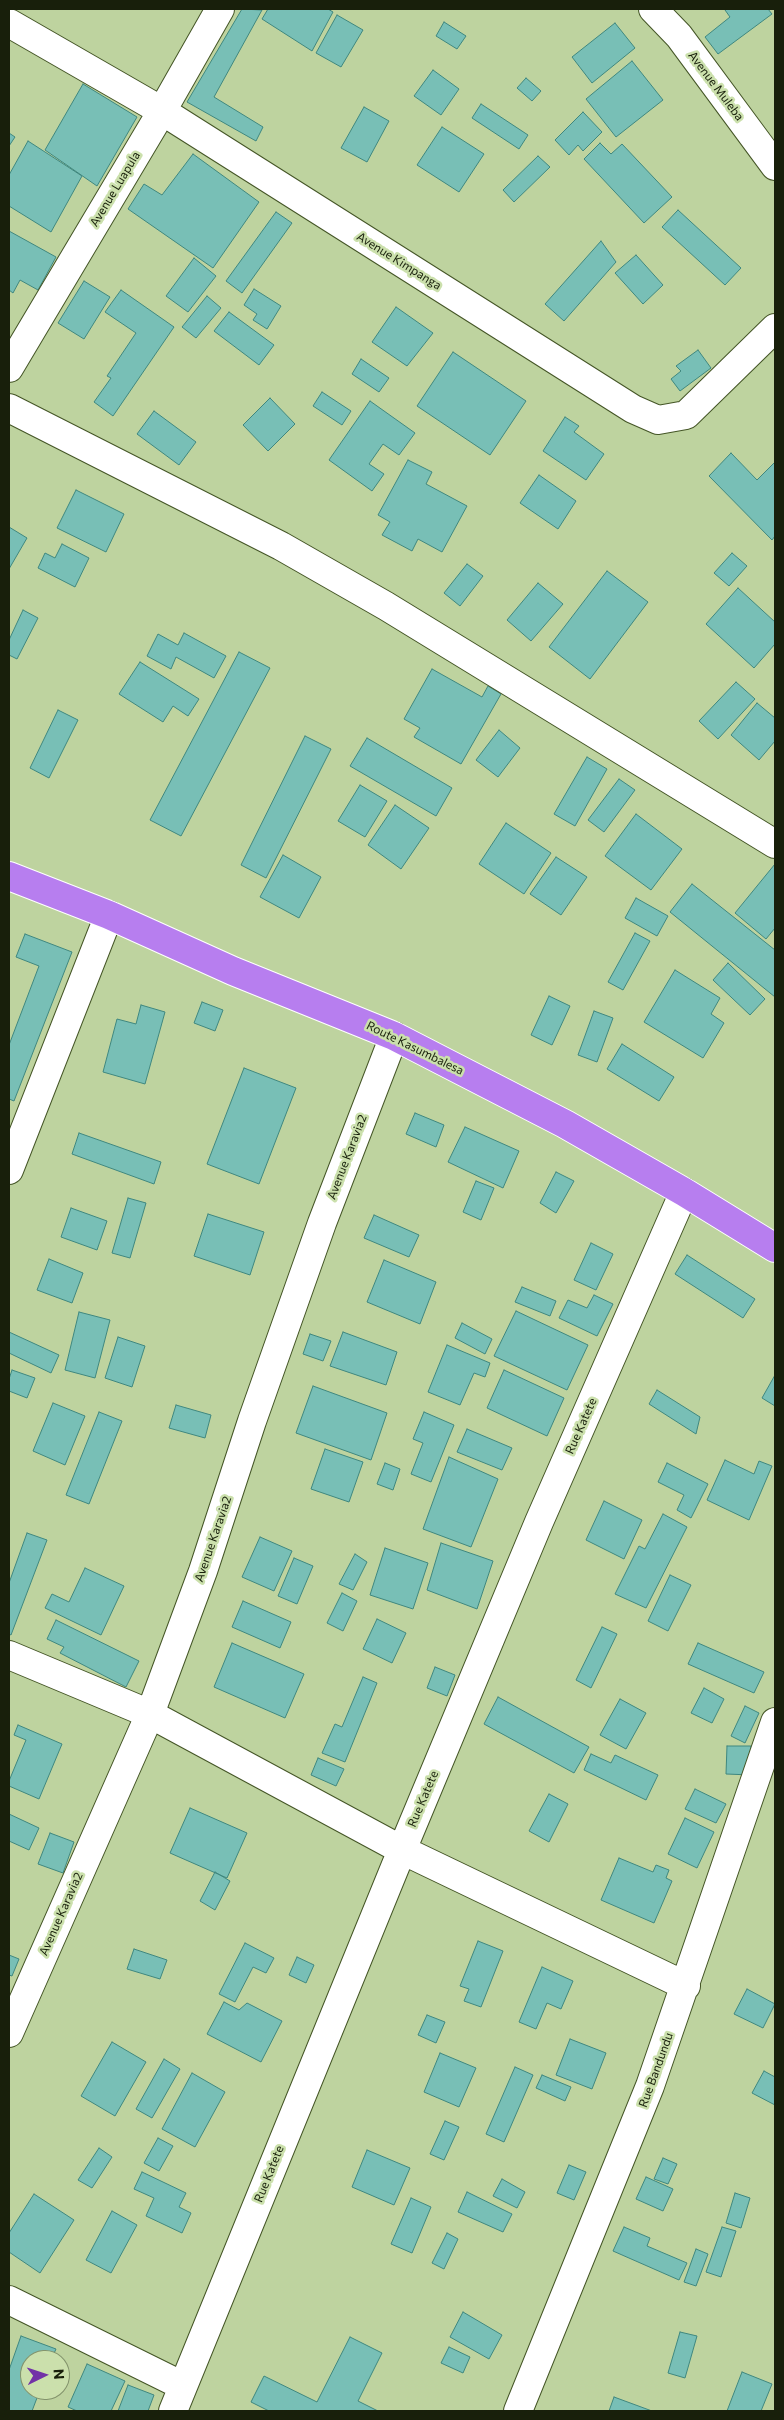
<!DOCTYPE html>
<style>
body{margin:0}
#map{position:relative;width:784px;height:2420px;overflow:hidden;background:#bed39f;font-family:Commissioner,sans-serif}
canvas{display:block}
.frame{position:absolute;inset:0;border:10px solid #181f0b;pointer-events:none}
.north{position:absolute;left:20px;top:2350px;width:50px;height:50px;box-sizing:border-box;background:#cbe0ac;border:1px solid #83936c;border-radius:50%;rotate:86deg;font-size:14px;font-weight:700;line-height:20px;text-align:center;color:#181f0b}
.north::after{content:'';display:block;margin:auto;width:18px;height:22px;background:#7232a7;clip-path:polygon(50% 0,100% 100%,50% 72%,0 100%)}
</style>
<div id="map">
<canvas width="784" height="2420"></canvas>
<div class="frame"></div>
<div class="north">N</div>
</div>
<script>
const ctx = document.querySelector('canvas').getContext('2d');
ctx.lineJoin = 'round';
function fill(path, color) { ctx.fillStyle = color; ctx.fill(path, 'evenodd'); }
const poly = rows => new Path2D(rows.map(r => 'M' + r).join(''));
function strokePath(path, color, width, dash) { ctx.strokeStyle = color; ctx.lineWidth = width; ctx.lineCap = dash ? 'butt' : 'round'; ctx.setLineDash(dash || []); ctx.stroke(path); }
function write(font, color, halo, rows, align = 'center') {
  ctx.font = font + ' Commissioner,sans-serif'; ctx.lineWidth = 5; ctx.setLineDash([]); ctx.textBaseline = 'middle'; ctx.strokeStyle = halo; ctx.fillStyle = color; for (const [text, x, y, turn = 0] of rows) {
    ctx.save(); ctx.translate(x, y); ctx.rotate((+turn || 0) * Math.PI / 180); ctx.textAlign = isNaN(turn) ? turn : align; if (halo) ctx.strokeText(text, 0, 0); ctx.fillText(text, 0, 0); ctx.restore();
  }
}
const building = poly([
 [242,9,262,10,214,97,263,127,256,141,187,102,242,9],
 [268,9,328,9,333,12,312,51,262,19,268,9],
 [727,9,768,9,772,14,718,54,705,37,730,17,725,10,727,9],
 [337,15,363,30,341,67,316,53,337,15],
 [444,22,466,36,457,49,436,36,444,22],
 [615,23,635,48,592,83,572,57,615,23],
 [632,61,663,100,616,137,586,99,632,61],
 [433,70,459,89,441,115,414,96,433,70],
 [526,78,541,91,532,101,517,88,526,78],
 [83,84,137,117,97,186,45,150,83,84],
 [481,104,528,135,519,149,472,118,481,104],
 [364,107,389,121,367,162,341,148,364,107],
 [583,112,602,132,583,151,578,145,569,155,555,140,583,112],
 [442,127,484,154,459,192,417,165,442,127],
 [9,133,15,137,9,146,9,133],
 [28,141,82,176,51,232,9,206,9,175,28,141],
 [600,143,611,154,622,144,672,197,644,223,584,159,600,143],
 [193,154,259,202,213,268,128,209,144,184,162,195,193,154],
 [538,156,550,167,514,202,503,190,538,156],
 [678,210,741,268,725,285,662,227,678,210],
 [276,212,292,223,242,293,226,281,276,212],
 [9,231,56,257,38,290,20,280,13,293,9,290,9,231],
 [601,241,616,262,564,321,545,304,601,241],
 [636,255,663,285,643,304,615,273,636,255],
 [194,258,216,276,188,312,166,296,194,258],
 [84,281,110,297,84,339,58,323,84,281],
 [254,289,281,306,267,329,253,320,257,314,244,305,254,289],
 [121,290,174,327,113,416,94,402,111,378,107,376,136,333,105,312,121,290],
 [207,296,221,308,196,338,182,327,207,296],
 [396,307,433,333,407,366,372,342,396,307],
 [229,312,274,345,259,365,214,331,229,312],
 [698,350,711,368,680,391,671,379,681,371,676,366,698,350],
 [453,352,526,401,490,455,417,406,453,352],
 [361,359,389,378,379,392,352,374,361,359],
 [322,392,351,411,342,425,313,406,322,392],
 [270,398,295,424,268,451,243,425,270,398],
 [370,401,415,433,399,455,383,444,369,464,384,474,372,491,329,460,370,401],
 [154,411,196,442,179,465,137,434,154,411],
 [565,417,579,426,574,432,604,454,586,480,543,451,565,417],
 [731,453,757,480,775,462,775,536,772,540,709,476,731,453],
 [408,460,432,472,426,484,467,506,442,552,418,539,412,551,382,535,390,522,378,515,408,460],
 [539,475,576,501,558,529,520,503,539,475],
 [76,490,124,514,106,552,57,528,76,490],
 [9,527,27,538,9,569,9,527],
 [62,544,89,558,75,587,38,568,45,553,55,558,62,544],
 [732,553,747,566,729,586,714,573,732,553],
 [467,564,483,576,460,606,444,593,467,564],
 [607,571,648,602,590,679,549,647,607,571],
 [538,583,563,604,531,641,507,620,538,583],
 [738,588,775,622,775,644,754,668,706,624,738,588],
 [23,610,38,618,17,659,9,655,9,640,23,610],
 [184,633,226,656,214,678,176,657,171,669,147,656,158,634,178,645,184,633],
 [239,652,270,668,181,836,150,820,239,652],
 [140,662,199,699,188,716,173,706,163,722,119,694,140,662],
 [432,669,482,697,488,686,501,694,461,764,414,737,420,728,404,719,432,669],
 [736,682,755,699,718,739,699,721,736,682],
 [757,703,775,718,775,741,759,760,731,735,757,703],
 [58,710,78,720,49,778,30,768,58,710],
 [499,730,520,748,498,777,476,760,499,730],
 [305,736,331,749,266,878,241,865,305,736],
 [367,738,452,788,436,816,350,766,367,738],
 [587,757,607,769,575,826,554,814,587,757],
 [619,779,635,790,604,832,588,820,619,779],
 [360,785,387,801,365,837,338,821,360,785],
 [395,805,429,828,401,869,368,845,395,805],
 [636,814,682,849,651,890,605,856,636,814],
 [506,823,551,853,524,894,479,864,506,823],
 [283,855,321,877,299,918,260,897,283,855],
 [556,857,587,877,561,915,530,894,556,857],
 [775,864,775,928,766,939,735,913,775,864],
 [692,884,775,950,775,997,670,912,692,884],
 [636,898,668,916,657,936,625,918,636,898],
 [635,933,650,941,623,990,608,982,635,933],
 [25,934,72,952,14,1101,9,1099,9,1045,39,966,16,957,25,934],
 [728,963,765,999,750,1015,713,980,728,963],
 [675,970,720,998,711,1014,724,1023,703,1058,644,1022,675,970],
 [549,996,570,1006,552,1045,531,1035,549,996],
 [202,1002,223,1010,215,1031,194,1023,202,1002],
 [141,1005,165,1012,145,1084,103,1072,117,1019,136,1024,141,1005],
 [594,1011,613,1018,597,1062,578,1055,594,1011],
 [622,1044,674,1077,659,1101,607,1069,622,1044],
 [244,1068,296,1088,259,1184,207,1164,244,1068],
 [415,1113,444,1125,436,1147,406,1134,415,1113],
 [465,1127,519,1151,503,1188,448,1162,465,1127],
 [79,1133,161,1162,154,1184,72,1154,79,1133],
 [556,1172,574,1181,556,1213,540,1203,556,1172],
 [476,1181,494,1188,481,1220,463,1212,476,1181],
 [128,1198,146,1203,130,1258,112,1253,128,1198],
 [71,1208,107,1221,97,1250,61,1237,71,1208],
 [208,1214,264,1232,250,1275,194,1256,208,1214],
 [374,1215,419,1235,409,1257,364,1238,374,1215],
 [591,1243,613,1254,596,1290,574,1280,591,1243],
 [687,1255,755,1299,743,1318,675,1274,687,1255],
 [49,1259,83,1273,72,1303,37,1290,49,1259],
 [384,1260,436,1282,420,1324,367,1302,384,1260],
 [522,1287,556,1301,550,1316,515,1302,522,1287],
 [594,1295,613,1304,597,1336,559,1318,568,1300,587,1308,594,1295],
 [516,1311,588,1345,567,1390,494,1356,516,1311],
 [79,1312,110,1320,95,1378,65,1370,79,1312],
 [462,1323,492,1339,485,1354,455,1338,462,1323],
 [9,1332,59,1355,51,1373,9,1353,9,1332],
 [343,1332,397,1352,386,1385,330,1366,343,1332],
 [310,1334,331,1341,323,1361,303,1354,310,1334],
 [118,1337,145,1346,132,1387,105,1378,118,1337],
 [447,1345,490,1363,485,1377,474,1373,460,1405,428,1392,447,1345],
 [12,1370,35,1378,27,1398,9,1391,9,1379,12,1370],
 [504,1370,564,1398,547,1436,487,1408,504,1370],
 [775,1375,775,1406,762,1398,775,1375],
 [313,1386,387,1413,371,1460,296,1433,313,1386],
 [657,1390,700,1417,696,1434,649,1404,657,1390],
 [53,1403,85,1416,65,1465,33,1451,53,1403],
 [176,1405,211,1415,205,1438,169,1428,176,1405],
 [99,1412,122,1421,89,1504,66,1495,99,1412],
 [424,1412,454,1425,431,1482,411,1474,423,1443,413,1439,424,1412],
 [467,1429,512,1448,502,1470,457,1452,467,1429],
 [325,1449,363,1462,349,1502,311,1489,325,1449],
 [449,1457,498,1479,471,1547,423,1529,449,1457],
 [725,1460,754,1474,759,1461,772,1466,749,1520,707,1500,725,1460],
 [385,1463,400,1469,393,1490,377,1484,385,1463],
 [667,1463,708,1484,691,1518,677,1510,684,1495,658,1482,667,1463],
 [604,1501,642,1520,624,1559,586,1540,604,1501],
 [663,1514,687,1527,646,1608,615,1594,639,1546,645,1549,663,1514],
 [27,1533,47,1540,11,1635,9,1634,9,1583,27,1533],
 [260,1537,292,1551,274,1591,242,1577,260,1537],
 [441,1543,493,1561,477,1609,427,1590,441,1543],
 [385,1548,428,1563,413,1609,370,1595,385,1548],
 [355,1554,367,1562,353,1590,339,1584,355,1554],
 [294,1558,313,1566,297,1604,278,1596,294,1558],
 [85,1568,124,1586,101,1635,45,1608,52,1594,69,1602,85,1568],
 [670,1575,691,1585,668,1631,648,1621,670,1575],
 [342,1593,357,1601,343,1631,327,1623,342,1593],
 [243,1601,291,1622,280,1648,232,1627,243,1601],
 [377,1619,406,1633,392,1663,363,1649,377,1619],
 [56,1620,139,1661,126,1687,60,1653,64,1647,47,1639,56,1620],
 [602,1627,617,1634,591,1688,576,1680,602,1627],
 [232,1643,304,1674,285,1718,214,1687,232,1643],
 [698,1643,764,1672,754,1693,688,1664,698,1643],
 [435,1667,455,1675,447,1696,427,1688,435,1667],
 [363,1677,377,1683,345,1762,322,1753,335,1724,342,1727,363,1677],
 [704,1688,724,1699,712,1723,691,1713,704,1688],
 [498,1697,589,1747,574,1773,484,1724,498,1697],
 [620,1699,646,1713,626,1749,600,1735,620,1699],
 [745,1706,759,1713,745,1743,731,1736,745,1706],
 [18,1725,62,1744,39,1799,9,1786,9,1781,26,1740,14,1735,18,1725],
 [727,1746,751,1746,751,1775,726,1774,727,1746],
 [591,1754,611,1763,615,1755,658,1775,646,1800,584,1770,591,1754],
 [318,1758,344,1769,336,1786,311,1775,318,1758],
 [695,1789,726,1804,716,1823,685,1809,695,1789],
 [549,1794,568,1804,549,1842,529,1831,549,1794],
 [190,1808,247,1833,227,1878,170,1853,190,1808],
 [9,1814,39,1828,29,1850,9,1841,9,1814],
 [685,1818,714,1832,697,1868,668,1854,685,1818],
 [50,1833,74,1842,63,1873,38,1864,50,1833],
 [619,1858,653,1872,656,1865,669,1870,666,1878,672,1881,654,1923,601,1900,619,1858],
 [215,1872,230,1881,215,1910,200,1901,215,1872],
 [478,1941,503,1951,481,2007,464,2001,469,1989,460,1986,478,1941],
 [245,1943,274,1958,266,1973,253,1967,235,2002,219,1994,245,1943],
 [134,1949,167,1960,160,1979,127,1969,134,1949],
 [9,1955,19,1959,12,1976,9,1975,9,1955],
 [297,1957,314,1965,306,1983,289,1975,297,1957],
 [542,1967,573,1981,561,2009,547,2003,536,2029,519,2022,542,1967],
 [747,1989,775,2004,763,2028,734,2014,747,1989],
 [224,2002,239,2010,247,2003,282,2021,261,2062,207,2034,224,2002],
 [427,2015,445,2022,436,2043,418,2035,427,2015],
 [570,2039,606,2053,592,2089,556,2075,570,2039],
 [112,2042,146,2062,115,2116,81,2096,112,2042],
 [440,2053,476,2068,459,2107,424,2092,440,2053],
 [164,2059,180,2069,152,2118,136,2109,164,2059],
 [515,2067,533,2075,504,2142,486,2134,515,2067],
 [764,2071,775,2077,775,2105,752,2093,764,2071],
 [192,2073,225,2092,195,2147,162,2129,192,2073],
 [542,2075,571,2087,565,2101,536,2088,542,2075],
 [445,2121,459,2127,444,2160,430,2154,445,2121],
 [158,2138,173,2146,159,2171,144,2163,158,2138],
 [99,2148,112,2157,92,2188,78,2180,99,2148],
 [367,2150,410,2168,394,2205,352,2187,367,2150],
 [663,2158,677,2164,668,2184,654,2179,663,2158],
 [569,2165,586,2172,574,2200,557,2193,569,2165],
 [142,2172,186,2193,179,2207,191,2213,182,2233,146,2216,154,2198,134,2189,142,2172],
 [646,2177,673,2189,663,2211,636,2199,646,2177],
 [502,2179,525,2192,517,2208,493,2196,502,2179],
 [467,2192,512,2214,503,2232,458,2212,467,2192],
 [735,2193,750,2198,741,2228,726,2223,735,2193],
 [34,2194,74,2220,40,2273,9,2252,9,2233,34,2194],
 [411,2198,431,2207,412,2253,391,2244,411,2198],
 [112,2211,137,2225,111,2273,86,2260,112,2211],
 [624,2227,650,2238,647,2246,687,2263,679,2280,613,2251,624,2227],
 [722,2227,736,2231,721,2277,706,2272,722,2227],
 [447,2233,458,2239,444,2269,432,2263,447,2233],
 [696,2249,708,2254,696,2286,684,2282,696,2249],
 [463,2312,502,2335,489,2359,450,2337,463,2312],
 [680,2332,697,2336,685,2378,668,2373,680,2332],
 [21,2336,56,2349,51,2360,30,2360,30,2390,40,2390,32,2411,9,2411,9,2370,21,2336],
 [350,2337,382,2353,358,2401,378,2411,269,2411,251,2402,264,2376,317,2402,350,2337],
 [449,2347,470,2357,463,2373,441,2363,449,2347],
 [87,2364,125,2381,111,2411,77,2411,68,2407,87,2364],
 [742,2372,772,2384,761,2411,727,2411,742,2372],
 [128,2385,154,2395,148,2411,118,2411,128,2385],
 [614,2397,652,2411,609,2411,614,2397]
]);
fill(building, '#78bfb6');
strokePath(building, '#3f877f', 1);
const minor = poly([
 [653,9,679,36,775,166],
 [9,23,162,111,633,409,658,420,686,415,775,328],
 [9,368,162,111,220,9],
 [9,408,281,546,386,606,775,844],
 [9,1170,109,915],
 [9,1655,150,1714,402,1850,686,1986],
 [9,2033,150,1714,203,1571,252,1421,322,1223,394,1036],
 [9,2300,183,2386],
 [173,2411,402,1850,539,1522,684,1192],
 [518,2411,650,2086,775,1722]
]);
const highway = poly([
 [9,876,109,915,233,971,394,1036,565,1124,684,1192,775,1248]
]);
strokePath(minor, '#445526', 30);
strokePath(highway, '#fff', 30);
strokePath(minor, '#fff', 28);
strokePath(highway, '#b77eef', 28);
write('12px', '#181f0b', '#cbe0ac', [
 ["Avenue Muleba",716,86,53],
 ["Avenue Luapula",115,189,-59],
 ["Avenue Kimpanga",399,261,32],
 ["Route Kasumbalesa",415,1048,26],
 ["Avenue Karavia2",347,1157,-69],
 ["Rue Katete",581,1426,-66],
 ["Avenue Karavia2",213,1539,-71],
 ["Rue Katete",423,1799,-67],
 ["Avenue Karavia2",61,1914,-66],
 ["Rue Bandundu",656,2070,-70],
 ["Rue Katete",269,2174,-68]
]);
</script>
